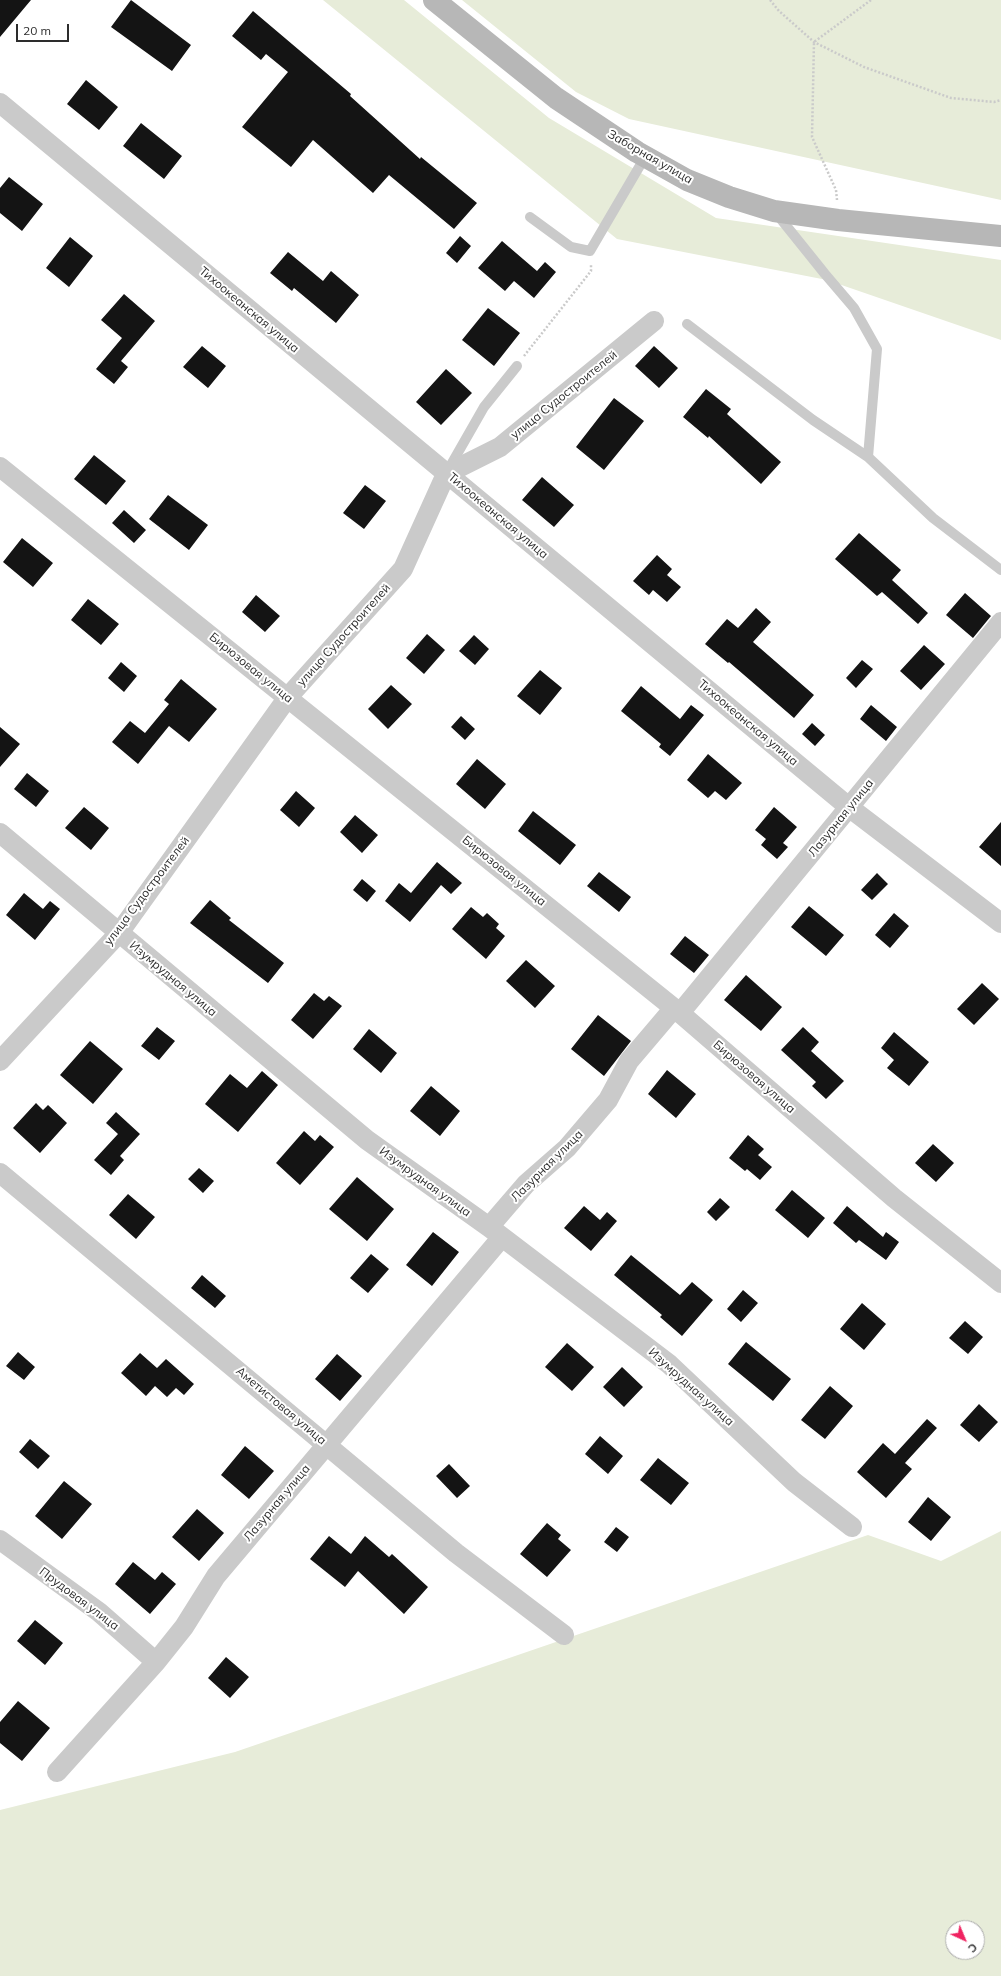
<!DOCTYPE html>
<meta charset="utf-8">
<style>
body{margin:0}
#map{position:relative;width:1001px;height:1976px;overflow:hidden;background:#fff;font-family:Mulish,sans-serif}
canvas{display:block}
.north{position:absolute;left:945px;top:1920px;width:40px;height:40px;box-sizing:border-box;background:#fff;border:1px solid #ababab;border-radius:50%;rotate:136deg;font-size:11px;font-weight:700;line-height:16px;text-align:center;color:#2d2d2d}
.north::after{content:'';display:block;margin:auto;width:14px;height:18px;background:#f02361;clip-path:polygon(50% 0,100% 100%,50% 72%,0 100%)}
.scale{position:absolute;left:16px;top:24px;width:53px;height:18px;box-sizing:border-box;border:2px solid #2d2d2d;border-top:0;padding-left:5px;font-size:12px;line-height:14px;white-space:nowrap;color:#2d2d2d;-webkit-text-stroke:3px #fff;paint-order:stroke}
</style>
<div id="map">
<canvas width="1001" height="1976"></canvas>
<div class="north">С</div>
<div class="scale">20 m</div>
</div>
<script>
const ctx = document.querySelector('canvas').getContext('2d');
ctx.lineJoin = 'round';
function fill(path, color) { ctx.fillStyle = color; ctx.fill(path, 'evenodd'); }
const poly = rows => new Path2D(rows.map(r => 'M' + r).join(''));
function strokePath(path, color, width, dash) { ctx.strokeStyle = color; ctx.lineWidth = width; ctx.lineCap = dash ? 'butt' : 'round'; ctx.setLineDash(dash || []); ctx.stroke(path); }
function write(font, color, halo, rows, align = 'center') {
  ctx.font = font + ' Mulish,sans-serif'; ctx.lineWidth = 4; ctx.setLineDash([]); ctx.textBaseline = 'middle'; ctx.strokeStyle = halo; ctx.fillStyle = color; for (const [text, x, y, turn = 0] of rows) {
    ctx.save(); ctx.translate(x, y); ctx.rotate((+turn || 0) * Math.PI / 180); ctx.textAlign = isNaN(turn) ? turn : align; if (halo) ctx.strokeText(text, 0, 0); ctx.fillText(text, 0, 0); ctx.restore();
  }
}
fill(poly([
 [323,0,404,0,549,118,716,218,1001,260,1001,340,827,280,617,239],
 [462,0,1001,0,1001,200,629,119,576,92],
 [1001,1531,1001,1976,0,1976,0,1810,235,1752,868,1535,941,1561],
 [953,1928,977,1928,977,1952,953,1952]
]), '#e7ecd9');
fill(poly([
 [0,0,31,0,0,37],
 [131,0,191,45,172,71,111,27],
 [253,11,351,94,350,96,420,159,421,157,477,203,454,229,389,175,373,193,313,140,291,167,242,127,288,72,266,54,261,60,232,36],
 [86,80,118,107,99,130,67,104],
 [141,123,182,156,164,179,123,146],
 [9,177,43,204,22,231,0,213,0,188],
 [460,236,471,246,457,263,446,253],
 [70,237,93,256,69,287,46,268],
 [502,241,537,271,545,262,556,272,534,298,514,281,505,291,478,268],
 [288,252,323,281,331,271,359,295,336,323,294,288,292,291,270,273],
 [124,294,155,321,121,361,128,367,114,384,96,369,122,338,101,320],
 [488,308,520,333,494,366,462,340],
 [202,346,226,366,208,388,183,367],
 [654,346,678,368,659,388,635,366],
 [446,369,472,393,441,425,416,402],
 [706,389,731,409,727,414,781,462,761,484,709,436,708,438,683,417],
 [614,398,644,421,604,470,576,447],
 [94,455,126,481,106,505,74,479],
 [542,477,574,505,554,527,522,500],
 [365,485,386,501,364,529,343,513],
 [168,495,208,525,189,550,149,519],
 [124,510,146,530,134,543,112,523],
 [859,533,901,570,892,580,928,613,918,624,882,592,877,596,835,559],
 [22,538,53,563,33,587,3,562],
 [657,555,672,569,667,575,681,587,667,602,653,590,649,595,633,581],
 [965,593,991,616,973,638,946,615],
 [256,595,280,616,265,632,242,612],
 [88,599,119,624,101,645,71,620],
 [756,608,771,622,753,642,814,695,794,718,729,662,728,663,705,644,727,619,738,628],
 [427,634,445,650,424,674,406,658],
 [474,635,489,649,475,665,459,651],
 [924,645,945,664,921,690,900,671],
 [862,660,873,669,856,688,846,678],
 [121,662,137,676,124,692,108,678],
 [540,670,562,688,540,715,517,696],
 [181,679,217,709,189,742,169,726,138,764,112,742,130,721,145,733,169,704,164,700],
 [391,685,412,704,388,729,368,709],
 [641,686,680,719,691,705,704,715,670,756,659,747,661,744,621,711],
 [871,705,897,727,886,741,860,719],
 [461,716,475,729,465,740,451,727],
 [812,723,825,735,815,746,802,734],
 [0,727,20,744,0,767],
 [708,754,742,783,726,800,715,791,708,798,687,780],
 [477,759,506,784,485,809,456,784],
 [27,773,49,791,36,807,14,789],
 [296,791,315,808,299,827,280,810],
 [84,807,109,828,91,850,65,828],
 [774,807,797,827,783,843,788,847,777,859,761,845,766,839,755,830],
 [533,811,576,845,560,865,518,831],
 [355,815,378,835,362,853,340,832],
 [1001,822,1001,866,979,847],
 [437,862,462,883,451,894,441,885,410,922,385,901,399,883,411,893],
 [599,872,631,897,619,912,587,886],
 [877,873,888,884,872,900,861,890],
 [362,879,376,891,367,902,353,890],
 [24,893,43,909,50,901,60,909,35,940,6,915],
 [210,900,231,918,229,920,284,963,268,983,190,923],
 [809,906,844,935,826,956,791,927],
 [471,907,483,917,487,913,499,924,496,928,505,936,486,959,452,929],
 [894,913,909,926,890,948,875,935],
 [685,936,709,955,694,973,670,954],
 [526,960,555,986,535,1008,506,981],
 [746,975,782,1007,761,1031,724,1000],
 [982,983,999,999,974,1025,957,1009],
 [314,993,324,1001,329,996,342,1006,313,1039,291,1020],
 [598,1015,631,1041,604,1076,571,1049],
 [157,1027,175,1041,159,1060,141,1046],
 [803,1027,819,1042,811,1051,844,1081,826,1099,812,1086,816,1082,781,1050],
 [369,1029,397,1053,381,1073,353,1049],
 [894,1032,929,1062,909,1086,887,1068,894,1060,881,1048],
 [90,1041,123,1069,93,1104,60,1075],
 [667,1070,696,1094,676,1118,648,1094],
 [262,1071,278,1085,238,1132,205,1104,230,1074,247,1088],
 [431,1086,460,1111,440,1136,410,1111],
 [36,1103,43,1110,48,1105,67,1123,40,1153,13,1128],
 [116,1112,140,1134,120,1156,124,1160,111,1175,94,1160,118,1134,106,1123],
 [304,1131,315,1141,320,1135,334,1147,300,1185,276,1163],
 [748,1135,764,1149,758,1155,772,1167,760,1180,747,1169,745,1171,729,1158],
 [933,1144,954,1163,936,1182,915,1163],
 [199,1168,214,1181,203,1193,188,1179],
 [357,1177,394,1209,367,1241,329,1209],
 [792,1190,825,1218,808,1238,775,1210],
 [128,1194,155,1217,136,1239,109,1215],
 [720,1198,730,1207,716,1221,707,1212],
 [584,1206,600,1220,607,1212,617,1221,591,1251,564,1228],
 [847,1206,883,1237,886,1232,899,1242,886,1260,859,1240,856,1243,833,1223],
 [433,1232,459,1252,432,1286,406,1265],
 [371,1254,389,1269,368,1293,350,1278],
 [631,1255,680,1295,692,1282,713,1300,682,1336,660,1317,662,1315,614,1275],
 [202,1275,226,1296,215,1308,191,1288],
 [743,1290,758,1303,741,1322,727,1309],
 [862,1303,886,1324,864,1350,840,1329],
 [965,1321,983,1337,968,1354,949,1338],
 [746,1342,791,1379,773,1401,728,1364],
 [567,1343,594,1367,572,1391,545,1367],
 [18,1352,35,1367,24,1380,6,1366],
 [140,1353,157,1368,166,1359,194,1384,184,1395,176,1388,167,1397,155,1386,146,1396,121,1373],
 [337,1354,362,1376,340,1401,315,1379],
 [622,1367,643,1387,624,1407,603,1387],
 [830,1386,853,1406,825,1439,801,1420],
 [979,1404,998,1422,979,1442,960,1425],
 [927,1419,937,1428,905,1463,912,1469,886,1498,857,1472,883,1443,895,1454],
 [600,1436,623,1456,608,1474,585,1454],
 [30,1439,50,1456,38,1469,19,1452],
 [245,1446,274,1471,249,1499,221,1475],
 [658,1458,689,1483,671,1505,640,1480],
 [449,1464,470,1486,457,1498,436,1476],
 [64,1481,92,1504,62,1539,35,1516],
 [928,1497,951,1517,931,1541,908,1522],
 [197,1509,224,1533,199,1561,172,1537],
 [547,1523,561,1535,558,1539,571,1550,547,1577,520,1554],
 [616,1527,629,1537,617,1552,604,1542],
 [329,1536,351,1554,365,1536,389,1557,392,1554,428,1587,404,1614,358,1571,345,1587,310,1559],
 [133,1562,155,1580,162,1572,176,1584,150,1614,115,1584],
 [35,1620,63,1643,45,1665,17,1641],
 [226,1657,249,1677,230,1698,208,1678],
 [18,1701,50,1728,22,1761,0,1743,0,1722]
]), '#141414');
strokePath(poly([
 [770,0,779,11,814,42,864,67,951,98,994,102,1001,100],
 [837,200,836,190,812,137,814,42,871,0],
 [524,356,591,271,591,264]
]), '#cacaca', 2.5, [2, 2]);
strokePath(poly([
 [776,213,825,274,854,308,877,349,868,457],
 [530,217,571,247,590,251,645,157],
 [687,324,813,420,868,457,933,518,1001,570],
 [448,470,484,407,517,366]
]), '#cacaca', 10);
strokePath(poly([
 [0,103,850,808,1001,923],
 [0,467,680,1013,894,1198,1001,1283],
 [0,833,367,1140,489,1227,669,1364,794,1482,852,1527],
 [680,1013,1001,622],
 [0,1061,119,933,288,697,403,569,446,474,500,447,654,321],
 [0,1173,456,1553,564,1635],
 [489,1227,526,1184,567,1148,608,1100,629,1061,674,1008],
 [0,1540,99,1612,156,1662],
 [57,1772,156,1662,184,1627,216,1576,502,1237]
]), '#cacaca', 20);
strokePath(poly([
 [434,0,556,98,637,152,687,180,729,197,774,211,838,220,1001,236]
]), '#b7b7b7', 22);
write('12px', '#2d2d2d', '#fff', [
 ["Заборная улица",650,157,30],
 ["Тихоокеанская улица",249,310,40],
 ["улица Судостроителей",564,395,-39],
 ["Тихоокеанская улица",498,516,40],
 ["улица Судостроителей",344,635,-48],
 ["Бирюзовая улица",251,668,39],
 ["Тихоокеанская улица",748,723,40],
 ["Лазурная улица",841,818,-51],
 ["Бирюзовая улица",504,871,39],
 ["улица Судостроителей",147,891,-53],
 ["Изумрудная улица",173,979,40],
 ["Бирюзовая улица",754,1077,41],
 ["Лазурная улица",547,1166,-45],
 ["Изумрудная улица",425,1182,36],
 ["Изумрудная улица",691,1387,42],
 ["Аметистовая улица",281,1406,40],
 ["Лазурная улица",277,1503,-50],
 ["Прудовая улица",79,1599,37]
]);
</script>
